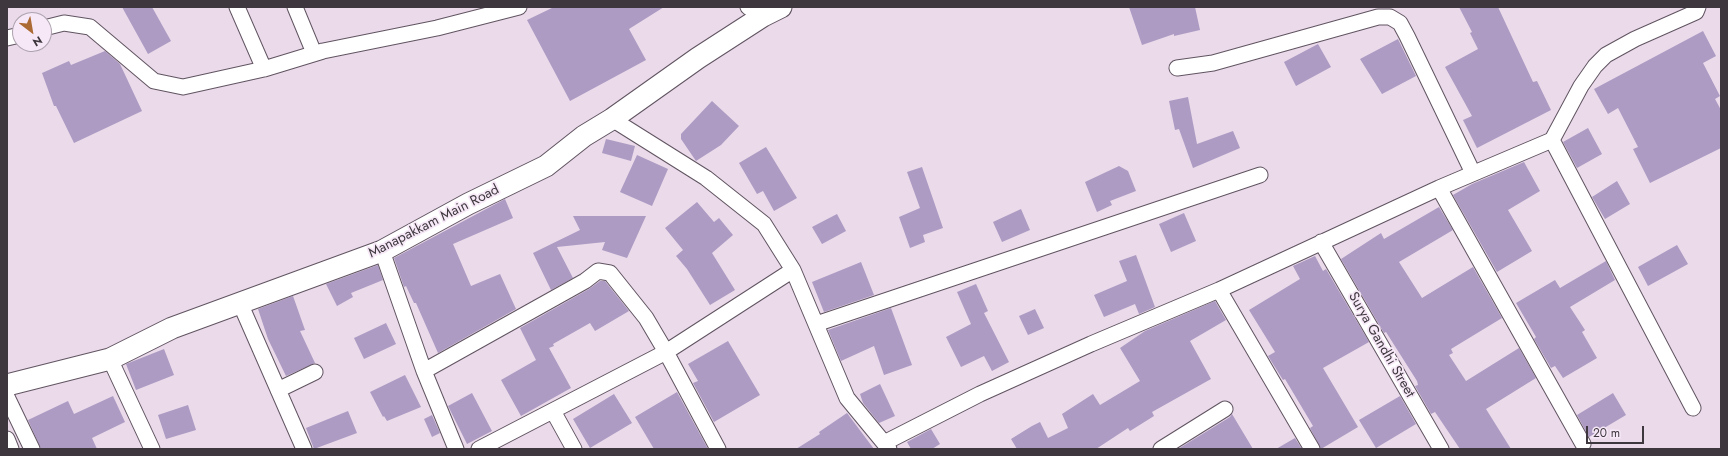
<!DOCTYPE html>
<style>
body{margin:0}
#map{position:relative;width:1728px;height:456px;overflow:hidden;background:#eadaea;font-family:Jost,sans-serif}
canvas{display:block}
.frame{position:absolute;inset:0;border:8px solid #3e383e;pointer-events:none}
.north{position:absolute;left:12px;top:12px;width:40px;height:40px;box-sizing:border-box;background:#f7e8f8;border:1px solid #ada2ae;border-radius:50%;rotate:149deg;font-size:11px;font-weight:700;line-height:16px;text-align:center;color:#3e383e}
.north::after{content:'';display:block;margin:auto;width:14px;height:18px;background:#ac6b35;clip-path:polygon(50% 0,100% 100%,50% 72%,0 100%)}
.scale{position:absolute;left:1586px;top:426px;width:58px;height:18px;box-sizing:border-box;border:2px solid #3e383e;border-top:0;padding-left:5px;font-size:12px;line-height:14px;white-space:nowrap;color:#3e383e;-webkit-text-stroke:3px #f7e8f8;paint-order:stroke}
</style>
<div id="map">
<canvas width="1728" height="456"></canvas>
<div class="frame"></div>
<div class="north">N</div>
<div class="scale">20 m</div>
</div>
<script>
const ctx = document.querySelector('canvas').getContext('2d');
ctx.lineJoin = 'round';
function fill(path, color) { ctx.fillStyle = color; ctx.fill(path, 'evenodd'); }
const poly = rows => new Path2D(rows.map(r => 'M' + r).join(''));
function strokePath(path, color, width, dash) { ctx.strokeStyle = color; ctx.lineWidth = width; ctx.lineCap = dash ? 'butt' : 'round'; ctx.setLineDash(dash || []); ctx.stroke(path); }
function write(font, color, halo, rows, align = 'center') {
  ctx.font = font + ' Jost,sans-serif'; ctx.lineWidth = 3.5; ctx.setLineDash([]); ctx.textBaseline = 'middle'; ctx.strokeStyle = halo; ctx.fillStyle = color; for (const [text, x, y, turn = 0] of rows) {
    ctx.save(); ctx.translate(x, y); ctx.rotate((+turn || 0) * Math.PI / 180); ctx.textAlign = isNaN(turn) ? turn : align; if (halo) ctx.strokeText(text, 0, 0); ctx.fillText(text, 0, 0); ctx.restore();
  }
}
fill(poly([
 [122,7,152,7,171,41,148,54],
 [554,7,664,7,629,29,646,60,570,101,527,20],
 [1129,7,1195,7,1200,30,1174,36,1174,34,1142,45],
 [1459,7,1498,7,1533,82,1537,81,1551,110,1477,148,1463,120,1472,116,1445,67,1478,49,1470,33,1472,32],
 [1703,31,1716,56,1703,63,1720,96,1715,99,1721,110,1721,148,1650,183,1633,149,1638,147,1618,108,1608,114,1594,89],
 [1398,39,1416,76,1382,94,1360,59],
 [1318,44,1331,67,1296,86,1284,62],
 [105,51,120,64,142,111,74,143,56,106,54,106,42,73,69,61,71,65],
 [1188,97,1197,144,1233,131,1240,148,1193,168,1179,129,1175,130,1169,101],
 [712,101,739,126,721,145,696,161,681,139,681,134],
 [1588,128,1602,154,1577,168,1563,142],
 [606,139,635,146,631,161,602,153],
 [766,147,797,198,774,211,763,191,757,194,739,163],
 [637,155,668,169,652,206,620,192],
 [1524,162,1540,191,1508,210,1532,251,1497,272,1453,195,1472,184],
 [1119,166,1128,171,1136,191,1110,201,1112,205,1097,212,1085,182],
 [922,167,943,228,923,235,925,242,910,248,899,217,920,208,907,172],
 [1617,181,1630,204,1605,219,1592,197],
 [505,199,513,218,453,244,471,286,500,274,516,309,438,353,416,303,414,303,406,286,404,287,394,258],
 [697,202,714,222,719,218,733,235,712,253,735,290,710,305,687,269,676,256,683,250,665,228],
 [1439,207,1453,230,1399,262,1422,298,1473,267,1502,318,1451,349,1453,353,1449,355,1466,381,1519,348,1536,378,1486,409,1511,449,1460,449,1435,412,1431,414,1415,386,1418,385,1417,381,1386,332,1384,333,1341,259,1381,233,1384,239],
 [1021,209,1030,230,1002,242,993,222],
 [1184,213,1196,241,1171,252,1159,224],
 [837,214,846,231,822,244,812,227],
 [573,216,646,216,627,258,602,250,605,242,557,247,573,278,551,290,533,253,580,230],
 [1677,245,1688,264,1648,286,1638,267],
 [1136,255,1155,307,1139,314,1135,304,1104,317,1094,295,1127,281,1119,261],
 [1315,256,1323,271,1326,269,1369,342,1323,368,1358,427,1321,449,1310,428,1313,426,1285,379,1283,380,1268,356,1275,352,1249,310,1300,279,1293,266],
 [1606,261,1615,280,1570,307,1585,330,1582,332,1597,358,1563,378,1555,366,1551,368,1534,339,1536,337,1516,303,1555,280,1560,288],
 [861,262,874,295,824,312,812,282],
 [378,265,383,280,351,293,353,297,337,306,326,284],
 [600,281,605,281,629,311,595,331,590,323,553,344,554,346,549,348,571,388,521,416,501,380,536,360,520,328,589,289],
 [976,284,988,311,984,313,1009,362,992,371,984,356,961,367,946,337,971,324,957,292],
 [293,296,305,330,300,331,315,363,286,376,268,339,258,309],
 [1215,301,1226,320,1190,341,1211,379,1152,412,1154,416,1130,431,1128,428,1096,449,1017,449,1011,439,1032,426,1040,422,1048,438,1068,428,1062,414,1093,394,1100,405,1140,381,1120,348,1145,331],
 [891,308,912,365,884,375,874,346,841,361,828,330],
 [1035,309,1044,328,1028,335,1019,316],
 [386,323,396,344,364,359,354,338],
 [728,341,760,395,714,422,693,383,698,381,688,364],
 [164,349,174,375,136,390,126,364],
 [405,375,421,407,387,421,384,416,383,417,370,392],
 [880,384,895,416,879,423,863,403,860,394],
 [677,392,708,449,654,449,635,417],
 [472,393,492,431,467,444,448,406],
 [1613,393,1626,415,1589,437,1577,415],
 [614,394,632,423,590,448,573,419],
 [113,396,125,422,92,438,97,449,41,449,28,420,68,401,74,414],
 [1400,396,1416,424,1376,448,1359,420],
 [188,405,196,430,166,439,158,415],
 [348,411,357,433,314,449,306,428],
 [847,413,874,449,796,449,820,434,819,432],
 [1232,414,1253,449,1178,449,1230,417],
 [432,415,440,433,432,437,424,419],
 [931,429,940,444,932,449,911,449,907,442],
 [1295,438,1302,449,1276,449]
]), '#ad9bc3');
const minor = poly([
 [237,7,264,69],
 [295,7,314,53],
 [748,7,763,16],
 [44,28,64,23,90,27,154,81,183,87,264,69,323,51,437,28,519,7],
 [7,38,20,35],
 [1177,68,1213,63,1378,17,1390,17,1400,23,1407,36,1473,173],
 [612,119,706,178,764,224,793,270,666,352,718,449],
 [1552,140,1581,86,1595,66,1606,55,1635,39,1696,12,1698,7],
 [1439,188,1583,444],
 [1321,242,1441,449],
 [382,251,424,371,456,449],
 [793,270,847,398,889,449],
 [1219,290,1312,449],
 [240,303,304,449],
 [816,324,1260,175],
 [110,359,152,449],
 [424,371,585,281,598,271,610,273,646,318,666,352,479,449],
 [278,390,315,372],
 [7,397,32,449],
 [553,411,574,449],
 [7,439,11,449],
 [884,443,980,394,1091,344,1219,290,1439,188,1552,140,1693,408],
 [1161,449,1225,409]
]);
const secondary = poly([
 [7,385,110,359,172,328,382,251,468,204,546,166,584,136,612,119,698,58,763,16,781,7]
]);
strokePath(minor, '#615461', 17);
strokePath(secondary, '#615461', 23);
strokePath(minor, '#fff', 15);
strokePath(secondary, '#fff', 21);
write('14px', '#3e383e', '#f7e8f8', [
 ["Manapakkam Main Road",434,222,-27],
 ["Surya Gandhi Street",1381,345,60]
]);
</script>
